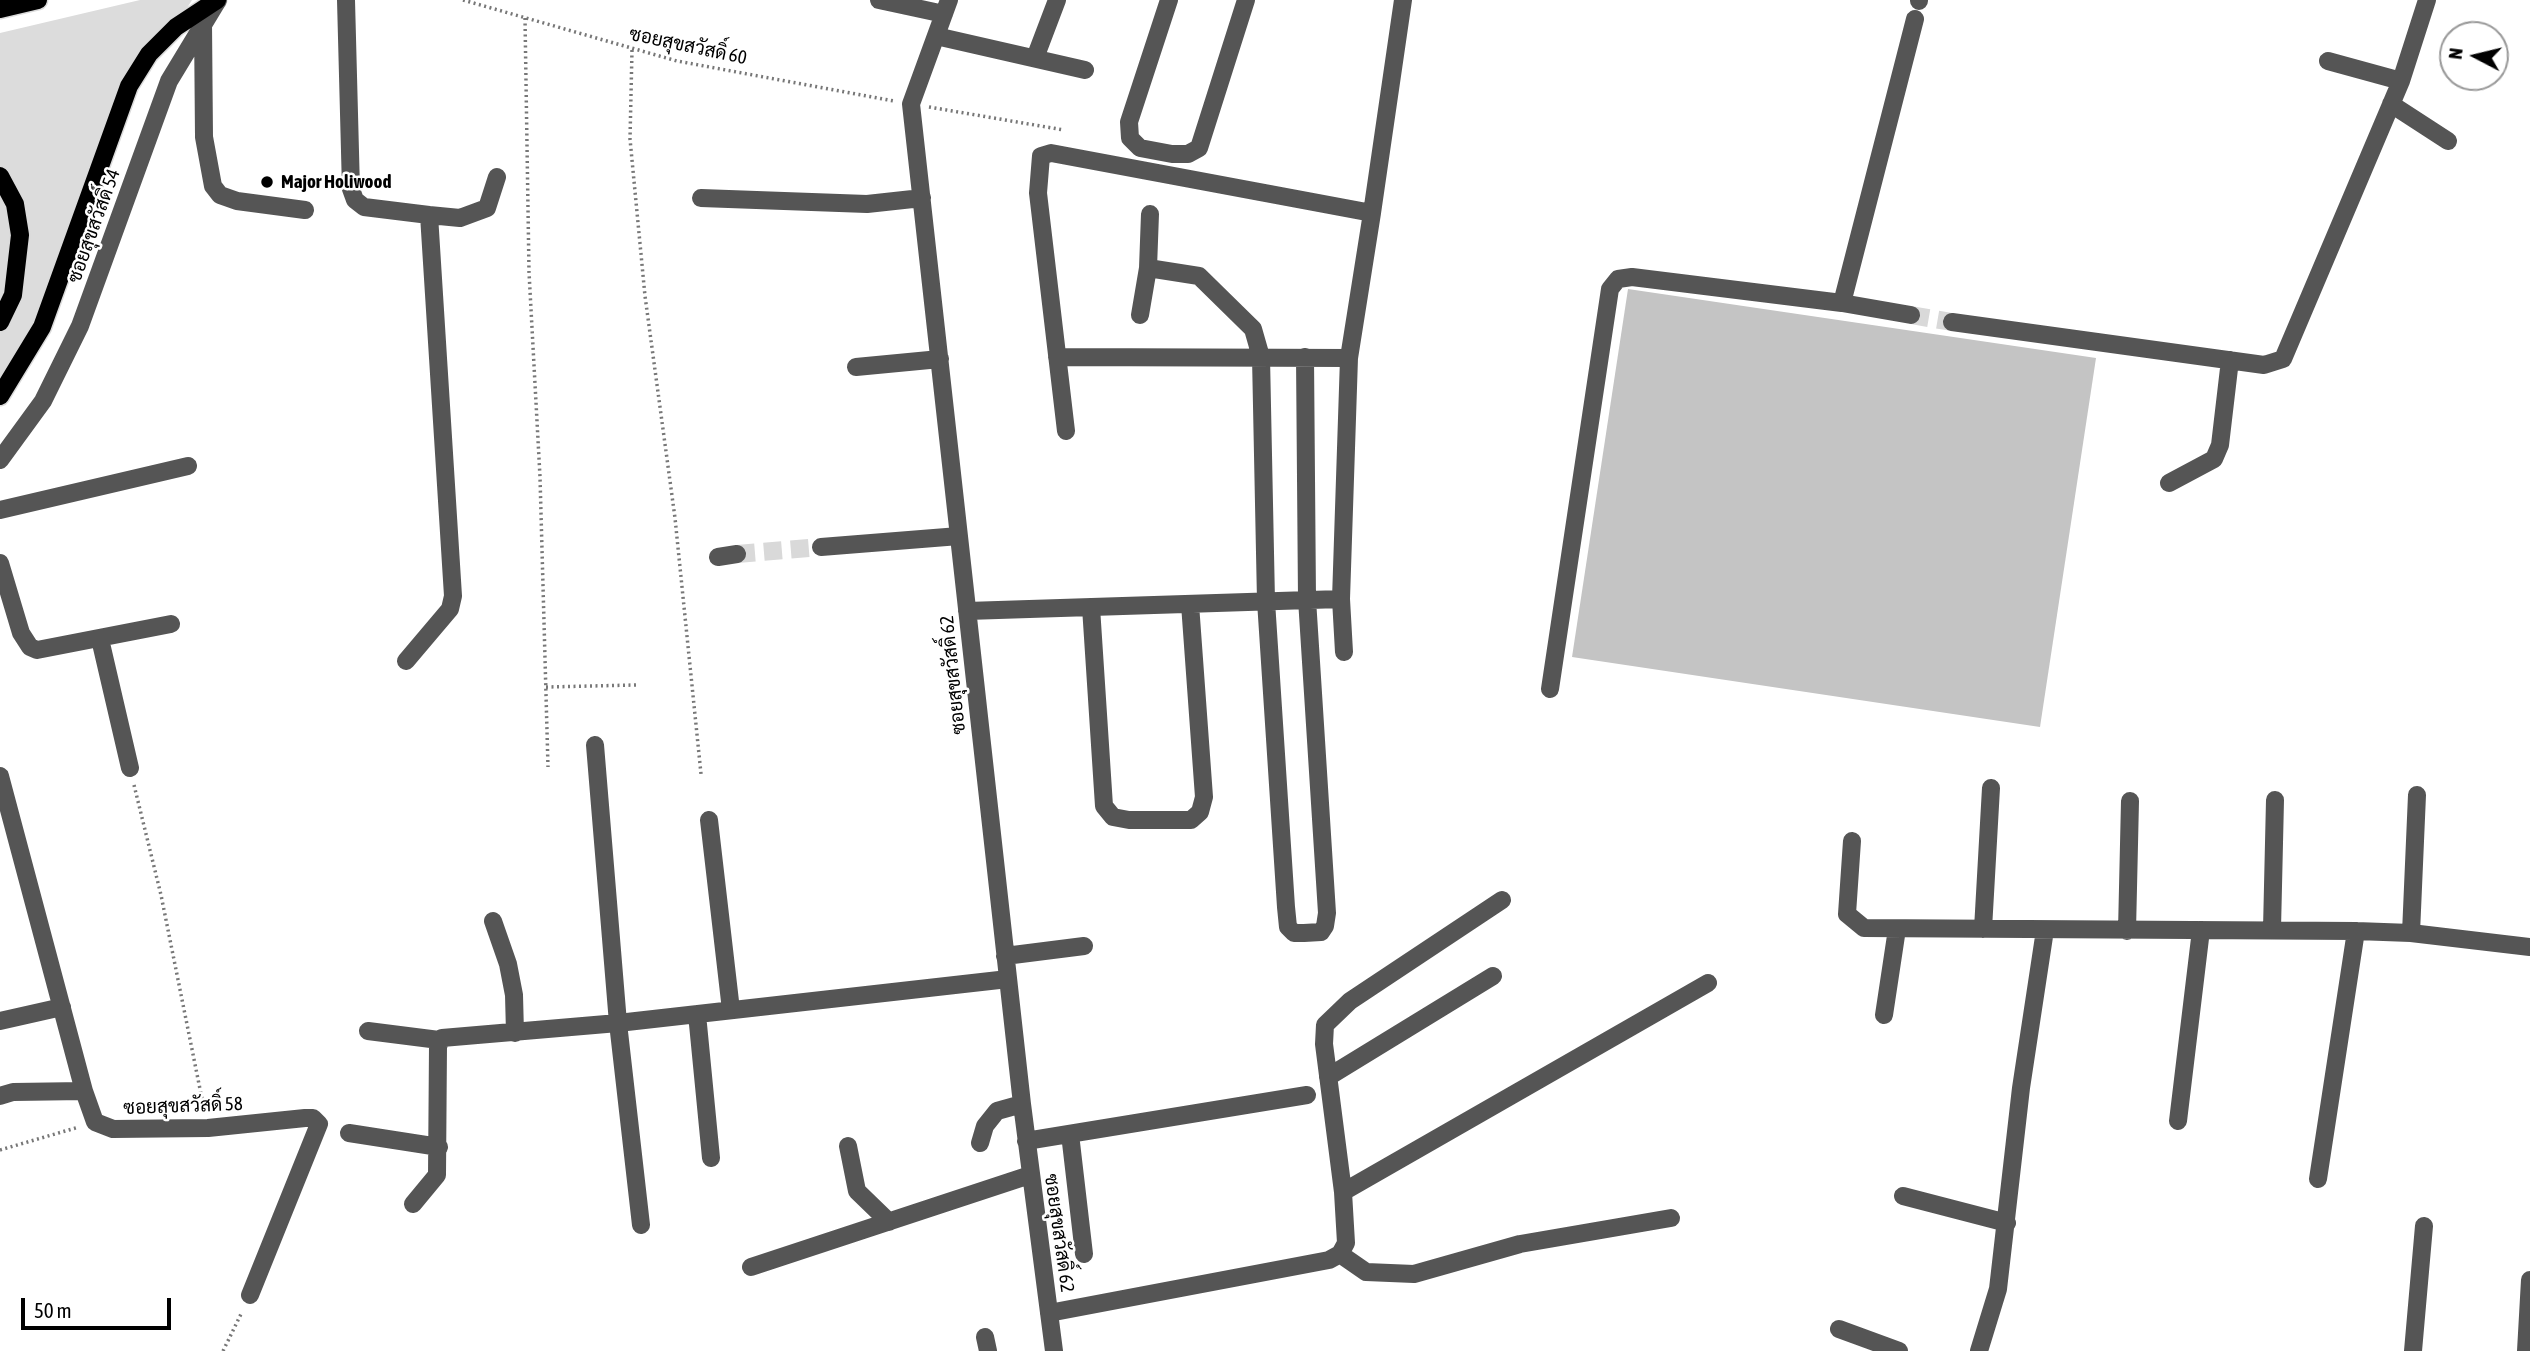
<!DOCTYPE html>
<meta charset="utf-8">
<style>
body{margin:0}
#map{position:relative;width:2530px;height:1351px;overflow:hidden;background:#fff;font-family:"Asap Condensed",sans-serif}
canvas{display:block}
.north{position:absolute;left:2439px;top:21px;width:70px;height:70px;box-sizing:border-box;background:#fff;border:2px solid #999;border-radius:50%;rotate:277deg;font-size:19px;font-weight:700;line-height:28px;text-align:center;color:#000}
.north::after{content:'';display:block;margin:auto;width:24px;height:32px;background:#000;clip-path:polygon(50% 0,100% 100%,50% 72%,0 100%)}
.scale{position:absolute;left:21px;top:1298px;width:150px;height:32px;box-sizing:border-box;border:4px solid #000;border-top:0;padding-left:9px;font-size:21px;line-height:24px;white-space:nowrap;color:#000;-webkit-text-stroke:5px #fff;paint-order:stroke}
</style>
<div id="map">
<canvas width="2530" height="1351"></canvas>
<div class="north">N</div>
<div class="scale">50 m</div>
</div>
<script>
const ctx = document.querySelector('canvas').getContext('2d');
ctx.lineJoin = 'round';
function fill(path, color) { ctx.fillStyle = color; ctx.fill(path, 'evenodd'); }
const poly = rows => new Path2D(rows.map(r => 'M' + r).join(''));
function strokePath(path, color, width, dash) { ctx.strokeStyle = color; ctx.lineWidth = width; ctx.lineCap = dash ? 'butt' : 'round'; ctx.setLineDash(dash || []); ctx.stroke(path); }
function write(font, color, halo, rows, align = 'center') {
  ctx.font = font + ' "Asap Condensed",Sarabun,sans-serif'; ctx.lineWidth = 5; ctx.setLineDash([]); ctx.textBaseline = 'middle'; ctx.strokeStyle = halo; ctx.fillStyle = color; for (const [text, x, y, turn = 0] of rows) {
    ctx.save(); ctx.translate(x, y); ctx.rotate((+turn || 0) * Math.PI / 180); ctx.textAlign = isNaN(turn) ? turn : align; if (halo) ctx.strokeText(text, 0, 0); ctx.fillText(text, 0, 0); ctx.restore();
  }
}
fill(poly([
 [140,0,192,0,115,124,68,258,0,402,0,33]
]), '#dcdcdc');
fill(poly([
 [1628,289,2096,358,2040,727,1572,657]
]), '#c4c4c4');
strokePath(poly([
 [1911,315,1952,322],
 [737,554,821,547]
]), '#d9d9d9', 18, [18, 9]);
const major = poly([
 [0,9,38,0],
 [0,176,15,204,20,235,13,295,0,322],
 [0,396,42,327,129,86,149,54,176,27,217,0]
]);
strokePath(major, '#dbdbdb', 21);
strokePath(poly([
 [463,0,677,61,894,101],
 [525,18,529,272,540,477,548,767],
 [632,50,630,139,645,296,675,518,701,774],
 [929,107,1064,130],
 [546,687,636,685],
 [134,785,161,895,204,1109],
 [0,1150,79,1127],
 [223,1351,242,1312]
]), '#777', 3.5, [2, 3.5]);
strokePath(poly([
 [346,0,351,189,355,200,364,207,429,215,453,596,450,609,406,661],
 [879,0,944,14],
 [949,0,911,104,1022,1104,1054,1351],
 [1169,0,1129,122,1130,138,1140,148,1172,154,1188,154,1199,148,1246,0],
 [1919,1,1919,0],
 [203,23,204,137,213,186,220,195,237,201,305,210],
 [936,36,1085,70],
 [1035,58,1057,0],
 [2328,61,2401,81],
 [2391,104,2448,141],
 [701,198,867,204,922,198],
 [429,215,460,218,487,208,497,177],
 [1148,268,1150,214],
 [1842,303,1911,315],
 [1140,315,1148,268,1199,276,1253,329,1261,357,1266,601,1286,907,1288,927,1294,933,1304,933,1321,932,1325,926,1327,913,1307,599,1305,357],
 [1952,322,2264,365,2283,359,2401,81,2427,0],
 [1057,357,1349,358],
 [856,367,940,359],
 [1066,431,1038,193,1041,156,1051,153,1372,213,1403,0],
 [0,460,43,401,80,326,169,81,218,0],
 [2169,483,2214,459,2220,445,2230,360],
 [0,510,188,466],
 [821,547,959,536],
 [718,557,737,554],
 [0,563,21,633,30,647,37,650,171,624],
 [1091,607,1104,806,1113,817,1129,820,1191,820,1200,812,1204,797,1190,604],
 [967,611,1341,599],
 [100,639,130,768],
 [1344,652,1341,599,1349,358,1372,213],
 [1550,689,1610,289,1618,279,1632,277,1842,303,1915,19],
 [595,745,618,1023,641,1225],
 [0,776,84,1091,95,1122,113,1129,208,1128,305,1118,313,1118,319,1124,250,1295],
 [709,820,731,1010],
 [1852,841,1847,914,1864,928,2356,931,2411,933,2530,947],
 [493,921,508,964,514,995,515,1033],
 [1983,929,1991,788],
 [2272,929,2275,800],
 [2127,931,2130,801],
 [2411,933,2417,795],
 [1005,956,1084,946],
 [697,1014,711,1158],
 [1884,1015,1897,929],
 [0,1021,62,1007],
 [368,1031,439,1040],
 [1328,1077,1493,976],
 [0,1096,13,1092,84,1091],
 [2178,1121,2201,930],
 [349,1133,439,1147],
 [1070,1134,1084,1254],
 [1026,1141,1307,1095],
 [980,1143,985,1126,997,1111,1022,1104],
 [848,1146,857,1191,889,1222],
 [2318,1179,2356,931],
 [1343,1192,1324,1044,1325,1025,1350,1001,1502,900],
 [1903,1196,2007,1223],
 [413,1204,437,1175,438,1046,442,1038,618,1023,1008,979],
 [1340,1254,1366,1272,1414,1274,1520,1244,1671,1218],
 [751,1267,1030,1175],
 [1049,1313,1329,1260,1340,1254,1346,1243,1343,1192,1708,983],
 [1839,1329,1899,1351],
 [985,1337,988,1351],
 [1979,1351,1998,1289,2021,1088,2045,930],
 [2413,1351,2424,1226],
 [2526,1351,2530,1280]
]), '#555', 18);
strokePath(major, '#000', 18);
for (const [x, y, r, color] of [
 [267,182,7,"#000"]
]) { const dot = new Path2D(); dot.arc(x, y, r, 0, 2 * Math.PI); ctx.fillStyle = color; ctx.fill(dot); strokePath(dot, '#fff', 2.5); }
write('19px', '#000', '#fff', [
 ["ซอยสุขสวัสดิ์ 60",688,46,12],
 ["ซอยสุขสวัสดิ์ 54",94,226,-70],
 ["ซอยสุขสวัสดิ์ 62",953,675,-96],
 ["ซอยสุขสวัสดิ์ 58",183,1106,-2],
 ["ซอยสุขสวัสดิ์ 62",1059,1233,82]
]);
write('bold 19px', '#000', '#fff', [
 ["Major Holiwood",281,182]
], 'left');
</script>
